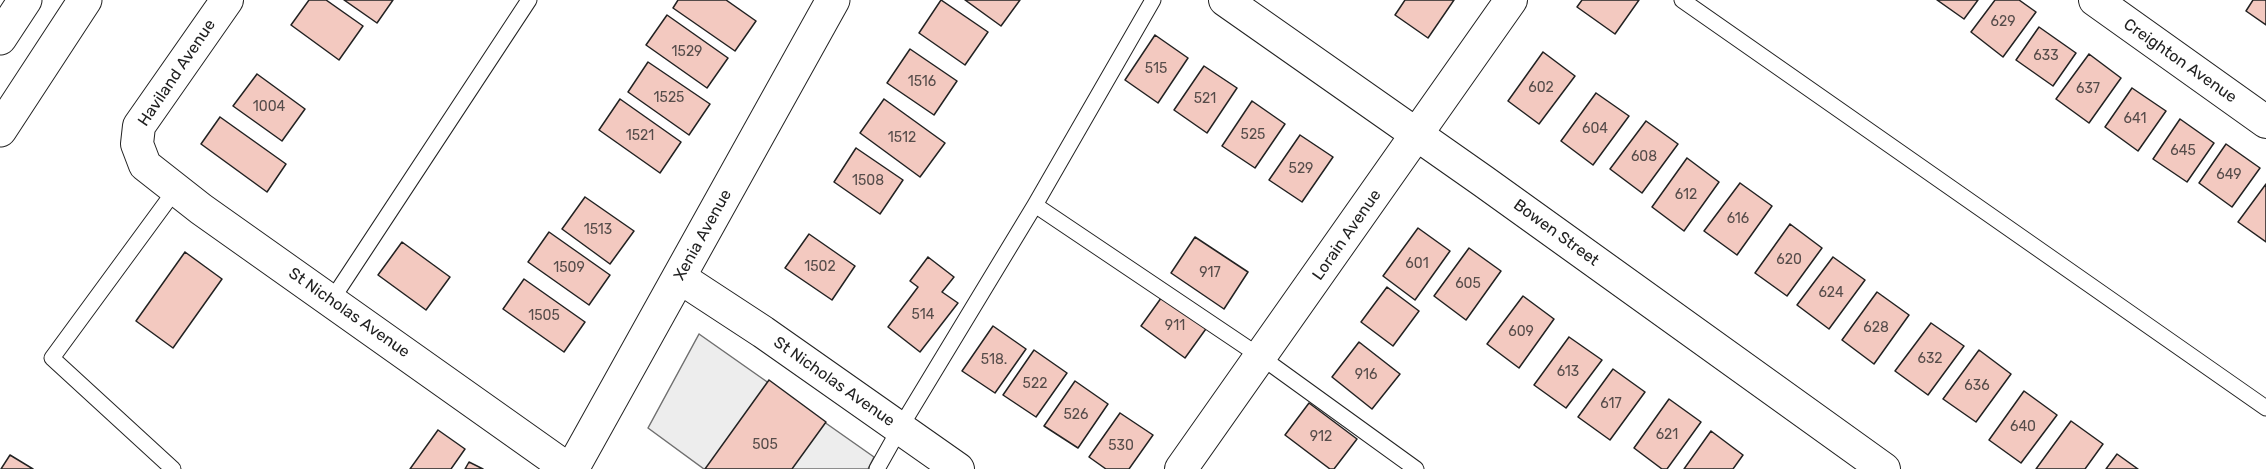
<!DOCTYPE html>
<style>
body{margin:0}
canvas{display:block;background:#fff}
</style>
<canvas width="2266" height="469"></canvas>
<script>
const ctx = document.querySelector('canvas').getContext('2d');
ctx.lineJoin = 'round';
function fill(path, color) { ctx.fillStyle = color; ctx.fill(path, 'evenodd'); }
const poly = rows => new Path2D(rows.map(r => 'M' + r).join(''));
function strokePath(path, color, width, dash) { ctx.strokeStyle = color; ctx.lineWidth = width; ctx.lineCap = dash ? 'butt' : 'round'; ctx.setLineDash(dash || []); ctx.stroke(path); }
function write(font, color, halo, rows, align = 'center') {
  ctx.font = font + ' Rubik,sans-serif'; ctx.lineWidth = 4.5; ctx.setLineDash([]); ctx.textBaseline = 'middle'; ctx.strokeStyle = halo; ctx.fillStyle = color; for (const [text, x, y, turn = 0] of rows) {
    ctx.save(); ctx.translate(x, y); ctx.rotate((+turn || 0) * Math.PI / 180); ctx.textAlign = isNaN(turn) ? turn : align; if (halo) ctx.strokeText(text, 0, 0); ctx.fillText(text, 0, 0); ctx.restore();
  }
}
const parking = poly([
 [699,334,874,457,868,469,704,469,648,428,699,334]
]);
fill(parking, '#ededed');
strokePath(parking, '#6f6f6f', 1.5);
const building = poly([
 [309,0,326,0,363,26,339,60,291,25,309,0],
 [344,0,393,0,377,23,344,0],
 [678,0,726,0,756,21,735,51,673,8,678,0],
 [941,0,988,32,965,65,919,33,941,0],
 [965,0,1020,0,1001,26,965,0],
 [1405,0,1454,0,1428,38,1395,15,1405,0],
 [1582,0,1639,0,1615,34,1577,7,1582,0],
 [1937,0,1978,0,1964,19,1937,0],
 [1995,0,2019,0,2036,12,2003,57,1971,32,1995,0],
 [2253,0,2266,0,2266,25,2246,11,2253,0],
 [667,15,728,58,707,88,646,45,667,15],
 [2039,27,2076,53,2053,86,2016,60,2039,27],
 [1155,35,1188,58,1158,103,1125,80,1155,35],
 [910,49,957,81,934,115,887,83,910,49],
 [1543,52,1575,76,1539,124,1508,101,1543,52],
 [2089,54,2121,78,2089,123,2056,99,2089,54],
 [648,62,710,104,689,135,628,92,648,62],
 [1204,66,1237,88,1207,133,1174,110,1204,66],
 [257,74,305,109,282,141,233,106,257,74],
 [2132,88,2166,111,2138,151,2105,127,2132,88],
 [1596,93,1629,116,1593,165,1561,141,1596,93],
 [620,99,681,142,660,173,599,130,620,99],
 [884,99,945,143,920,177,860,133,884,99],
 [1252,101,1285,124,1255,168,1222,146,1252,101],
 [220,117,286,164,267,192,201,144,220,117],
 [2180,119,2214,143,2187,182,2153,159,2180,119],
 [1646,121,1678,144,1642,193,1610,169,1646,121],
 [1300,135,1333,157,1302,202,1269,180,1300,135],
 [2226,144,2260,168,2232,207,2199,183,2226,144],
 [856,148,903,180,880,214,834,182,856,148],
 [1687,158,1719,182,1684,231,1652,207,1687,158],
 [1740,183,1772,206,1737,255,1704,231,1740,183],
 [2266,184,2266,242,2238,222,2266,184],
 [585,197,634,231,610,264,562,229,585,197],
 [1790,224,1822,248,1787,296,1755,273,1790,224],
 [1418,228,1450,251,1415,300,1383,276,1418,228],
 [549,232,610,275,589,305,528,262,549,232],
 [809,234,855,266,832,300,785,268,809,234],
 [1195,237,1248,272,1224,309,1171,273,1195,237],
 [402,242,450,277,426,310,378,275,402,242],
 [1469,248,1501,271,1466,320,1434,296,1469,248],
 [185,252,222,279,173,348,136,321,185,252],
 [928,257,954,277,942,292,958,303,920,352,888,327,918,287,910,281,928,257],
 [1833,257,1865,280,1829,329,1797,305,1833,257],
 [524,279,585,322,564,352,503,309,524,279],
 [1387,287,1419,311,1393,346,1361,322,1387,287],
 [1877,292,1909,315,1874,364,1842,340,1877,292],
 [1164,294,1208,326,1185,358,1141,326,1164,294],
 [1523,296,1554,319,1519,368,1487,344,1523,296],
 [1931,323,1964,346,1928,395,1895,371,1931,323],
 [993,326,1026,349,995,393,962,371,993,326],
 [1569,337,1602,360,1566,408,1534,385,1569,337],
 [1359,342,1400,374,1372,409,1332,377,1359,342],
 [1034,350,1067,373,1036,417,1003,395,1034,350],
 [1979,350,2011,374,1976,422,1943,399,1979,350],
 [1613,369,1645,392,1610,440,1578,417,1613,369],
 [769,380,826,422,792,469,705,469,769,380],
 [1075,381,1108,404,1078,448,1044,426,1075,381],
 [2024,391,2057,415,2021,463,1989,440,2024,391],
 [1669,399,1701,422,1667,469,1662,469,1634,448,1669,399],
 [1309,403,1357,439,1334,469,1330,469,1285,435,1309,403],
 [1120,413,1153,435,1129,469,1106,469,1089,457,1120,413],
 [2071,421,2103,444,2085,469,2036,469,2071,421],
 [438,430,465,449,451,469,410,469,438,430],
 [1711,431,1743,455,1733,469,1684,469,1711,431],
 [2117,454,2138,469,2106,469,2117,454],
 [10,455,33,469,1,469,10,455],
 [469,462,483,469,465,469,469,462]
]);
fill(building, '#f3c9c0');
strokePath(building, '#222', 1.5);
const lane = poly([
 [1682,0,2266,408],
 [1035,205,1261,357,1416,469],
 [331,301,529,0],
 [173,469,52,358,176,189],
 [877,469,900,428,1035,205,1153,0]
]);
const street = poly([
 [227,0,139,126,137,144,145,165,201,209,568,469],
 [1225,0,1483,181,1884,469],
 [2095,0,2266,122],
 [679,277,763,332,958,469],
 [1181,469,1511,0]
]);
const secondary = poly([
 [572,469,833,0]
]);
const highway = poly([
 [0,38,25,0],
 [0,130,85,0]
]);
strokePath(lane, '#222', 17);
strokePath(street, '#222', 34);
strokePath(secondary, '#222', 35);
strokePath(highway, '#222', 35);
strokePath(lane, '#fff', 15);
strokePath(street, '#fff', 32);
strokePath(secondary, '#fff', 33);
strokePath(highway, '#fff', 33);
write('14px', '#564c4a', null, [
 ["629",2003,22],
 ["1529",687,52],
 ["633",2046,56],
 ["515",1156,69],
 ["1516",922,82],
 ["602",1541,88],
 ["637",2088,89],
 ["1525",669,98],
 ["521",1205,99],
 ["1004",269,107],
 ["641",2135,119],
 ["604",1595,129],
 ["525",1253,135],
 ["1521",640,136],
 ["1512",902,138],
 ["645",2183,151],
 ["608",1644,157],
 ["529",1301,169],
 ["649",2229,175],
 ["1508",868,181],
 ["612",1686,195],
 ["616",1738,219],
 ["1513",598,230],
 ["620",1789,260],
 ["601",1417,264],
 ["1502",820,267],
 ["1509",569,268],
 ["917",1210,273],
 ["605",1468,284],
 ["624",1831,293],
 ["514",923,315],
 ["1505",544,316],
 ["911",1175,326],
 ["628",1876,328],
 ["609",1521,332],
 ["632",1930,359],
 ["518.",994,360],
 ["613",1568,372],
 ["916",1366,375],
 ["522",1035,384],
 ["636",1977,386],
 ["617",1611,404],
 ["526",1076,415],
 ["640",2023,427],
 ["621",1667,435],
 ["912",1321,437],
 ["505",765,445],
 ["530",1121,446]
]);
write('16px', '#222', '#fff', [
 ["Creighton Avenue",2180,61,35],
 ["Haviland Avenue",177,73,-56],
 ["Bowen Street",1556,233,36],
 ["Xenia Avenue",703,235,-61],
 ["Lorain Avenue",1347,235,-55],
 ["St Nicholas Avenue",349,313,35],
 ["St Nicholas Avenue",834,382,35]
]);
</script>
